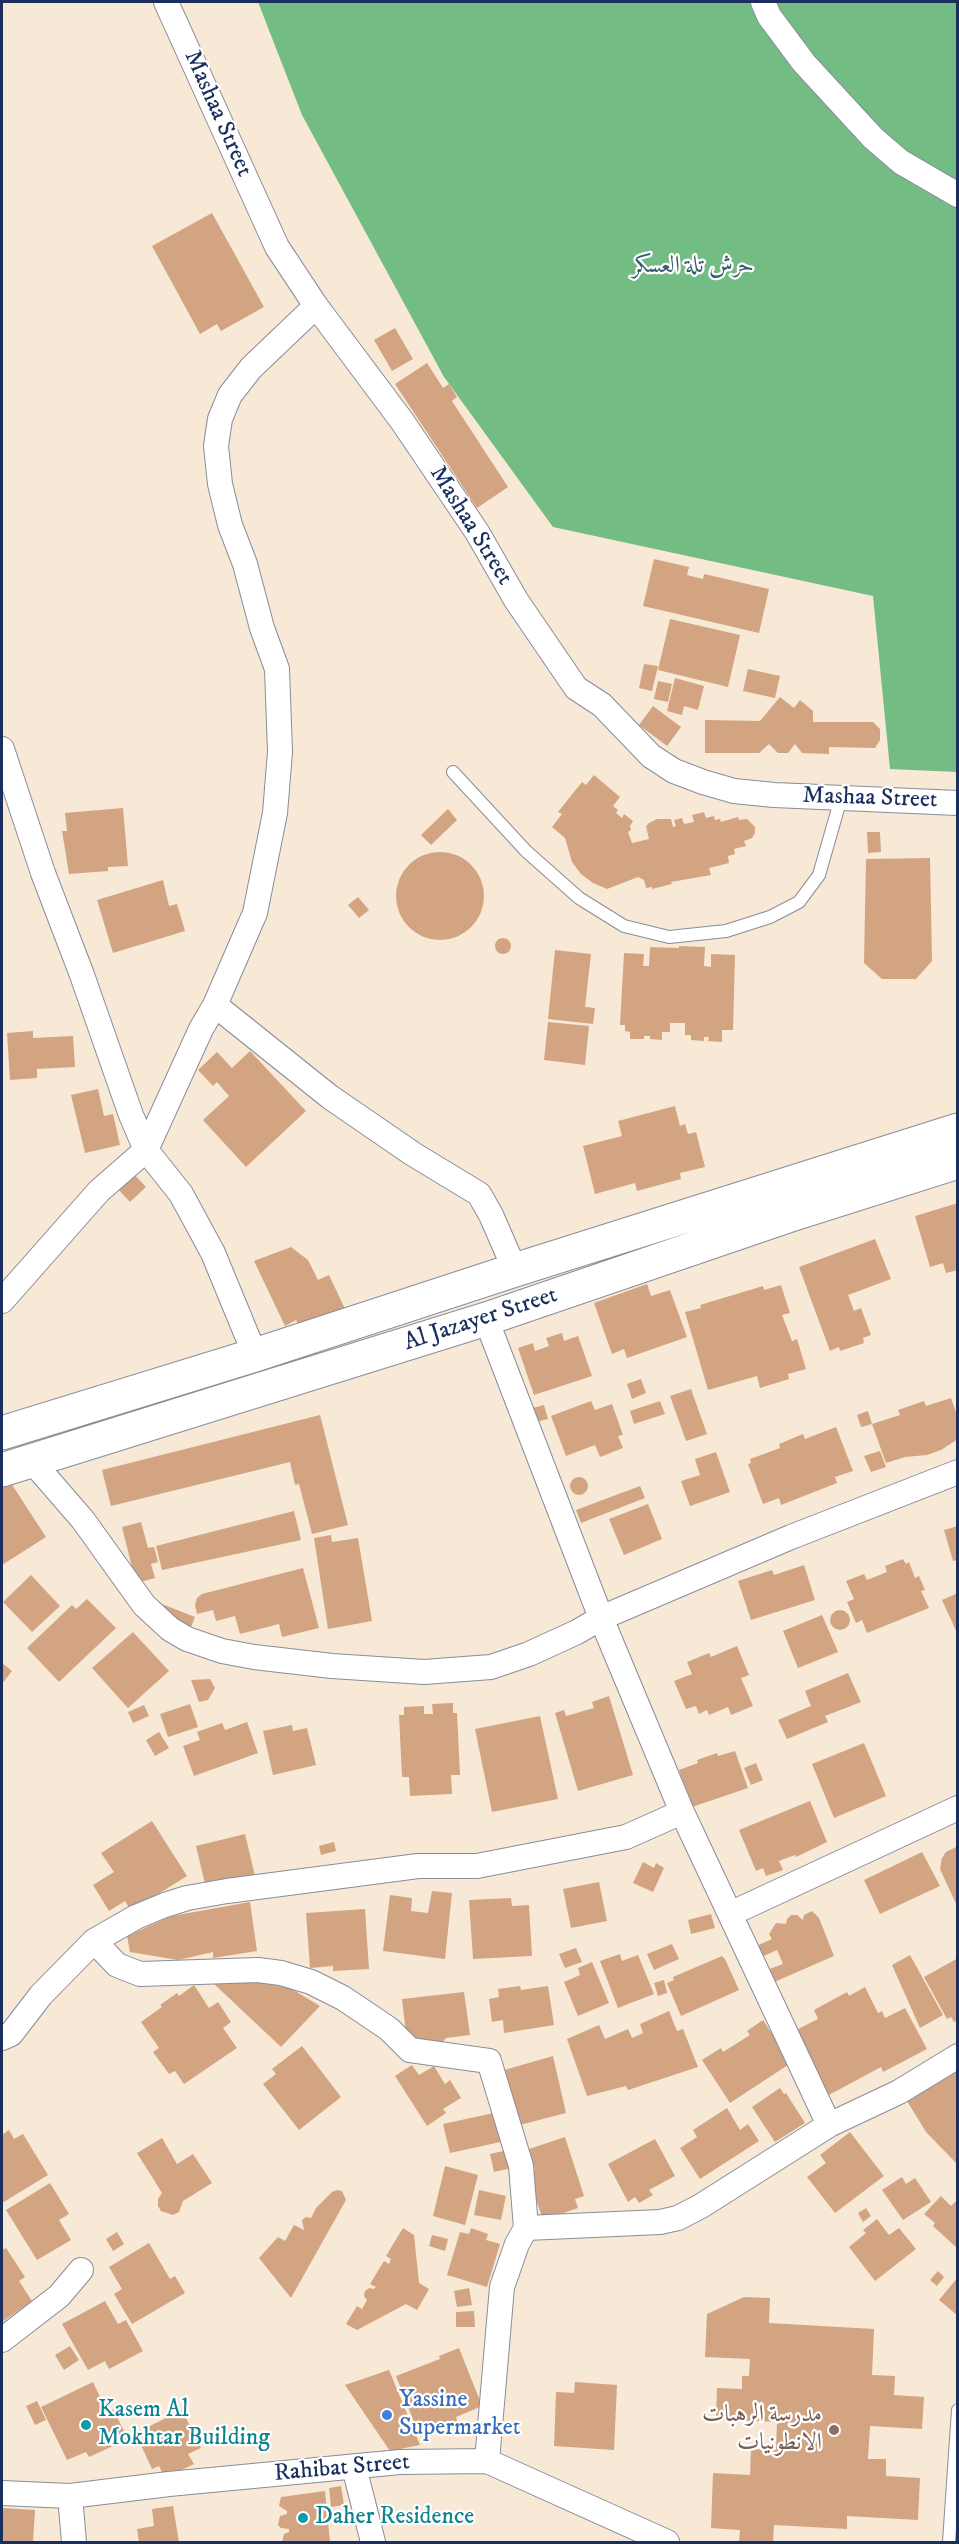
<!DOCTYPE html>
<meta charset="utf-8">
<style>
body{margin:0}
#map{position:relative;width:959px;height:2544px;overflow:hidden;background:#f7e9d6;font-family:"IM FELL DW Pica",serif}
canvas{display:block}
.frame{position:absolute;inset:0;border:3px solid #1b2f5e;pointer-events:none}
</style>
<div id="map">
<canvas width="959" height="2544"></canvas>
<div class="frame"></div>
</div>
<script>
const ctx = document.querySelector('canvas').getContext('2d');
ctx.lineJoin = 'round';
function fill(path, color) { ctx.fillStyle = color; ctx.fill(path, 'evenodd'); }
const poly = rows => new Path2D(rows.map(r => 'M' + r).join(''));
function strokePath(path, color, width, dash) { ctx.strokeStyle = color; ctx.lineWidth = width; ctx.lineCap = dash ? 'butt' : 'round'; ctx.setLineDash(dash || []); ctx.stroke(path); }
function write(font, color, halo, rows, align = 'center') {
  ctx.font = font + ' "IM FELL DW Pica",Amiri,serif'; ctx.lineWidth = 4.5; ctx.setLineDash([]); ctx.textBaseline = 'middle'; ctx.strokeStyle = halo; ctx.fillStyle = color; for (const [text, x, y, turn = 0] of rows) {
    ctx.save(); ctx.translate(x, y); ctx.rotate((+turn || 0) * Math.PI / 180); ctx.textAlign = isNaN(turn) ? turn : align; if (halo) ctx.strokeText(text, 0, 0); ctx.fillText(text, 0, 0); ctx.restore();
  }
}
fill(poly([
 [258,2,957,2,957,772,890,769,873,596,553,527,444,377,302,115]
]), '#73bd84');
fill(poly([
 [212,213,264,307,221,331,217,324,200,334,152,246],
 [395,328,413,359,392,371,374,340],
 [427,363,443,388,449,384,457,397,452,401,508,487,477,508,395,384],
 [654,559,689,567,687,575,703,579,704,574,769,589,759,633,643,606],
 [670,619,740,635,728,687,658,670],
 [644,664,658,666,652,691,639,688],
 [748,669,780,676,775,698,743,691],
 [675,678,704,686,698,710,684,706,682,715,667,711],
 [658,681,672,684,668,702,654,699],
 [780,697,794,708,800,700,813,711,813,722,873,722,880,729,880,740,875,748,829,747,829,754,802,753,795,744,788,753,778,753,769,744,759,753,705,753,705,720,760,721],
 [653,706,681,727,667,746,639,725],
 [594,775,620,797,613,806,618,810,616,813,622,818,624,814,633,821,630,826,631,830,628,832,632,843,649,839,646,826,649,823,657,819,671,819,673,827,676,826,674,820,682,818,684,824,694,822,692,815,704,812,706,818,714,816,715,820,720,819,721,822,738,817,739,820,747,819,755,827,755,833,752,838,744,841,746,846,734,849,735,854,728,856,729,863,709,868,711,875,671,882,672,884,652,889,652,887,646,888,644,880,638,877,607,889,593,883,581,874,572,862,565,838,552,827,562,814,558,812,582,782,586,785],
 [123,808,128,866,108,867,108,871,69,874,62,831,67,831,65,813],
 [448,809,457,820,431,845,421,835],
 [867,832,880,832,881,852,868,853],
 '396 896a44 44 0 1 1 88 0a44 44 0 1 1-88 0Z',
 [930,858,932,961,916,979,882,979,864,963,866,859],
 [163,880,169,906,177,904,185,931,113,953,97,900],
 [358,897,369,910,359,918,348,905],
 '495 946a8 8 0 1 1 16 0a8 8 0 1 1-16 0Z',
 [679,946,705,947,704,966,711,967,711,954,735,955,733,1030,722,1030,722,1042,708,1041,709,1037,704,1037,704,1041,691,1040,691,1035,685,1035,685,1023,670,1023,670,1032,662,1032,662,1040,650,1039,650,1036,644,1036,644,1039,630,1039,630,1032,625,1031,625,1025,620,1025,624,953,644,954,643,966,649,966,650,947,679,948],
 [555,950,591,954,585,1007,595,1008,593,1024,548,1019],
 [548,1022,589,1026,585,1065,544,1060],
 [33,1031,33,1038,73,1036,75,1067,37,1069,37,1078,10,1080,7,1033],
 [250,1051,306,1111,246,1167,203,1120,229,1096,217,1082,213,1086,198,1070,217,1052,232,1068],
 [98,1089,104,1116,113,1114,120,1145,85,1153,71,1095],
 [675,1106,680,1126,685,1124,688,1134,696,1132,705,1167,680,1173,681,1179,637,1191,635,1183,595,1194,583,1146,622,1136,618,1121],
 [132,1172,146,1187,130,1202,116,1187],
 [958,1203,958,1270,946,1273,943,1263,930,1267,915,1216],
 [875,1239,891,1279,848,1295,854,1311,861,1308,871,1335,863,1338,864,1343,840,1351,839,1347,830,1351,799,1267],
 [291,1247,308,1260,318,1280,329,1275,347,1313,303,1334,296,1320,285,1326,254,1261],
 [647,1284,651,1296,670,1290,687,1337,627,1358,624,1349,612,1354,594,1303],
 [781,1285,790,1313,782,1315,792,1341,797,1339,806,1369,788,1374,789,1379,760,1388,757,1376,708,1390,685,1312,701,1308,700,1305,763,1286,764,1290],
 [562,1333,564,1341,578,1336,592,1376,534,1395,518,1348,533,1343,535,1351,549,1346,546,1338],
 [641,1379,646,1393,632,1399,627,1384],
 [691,1389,707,1434,686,1441,670,1396],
 [951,1398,958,1418,958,1439,941,1450,927,1455,905,1457,886,1463,872,1424,900,1415,898,1410,924,1401,926,1406],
 [591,1401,595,1410,612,1404,623,1435,618,1436,623,1448,600,1457,595,1445,566,1456,551,1416],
 [660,1401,665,1414,634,1424,630,1411],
 [544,1405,548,1419,532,1423,529,1409],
 [868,1411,872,1424,861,1427,857,1415],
 [320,1415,348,1525,312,1534,299,1484,295,1485,290,1462,111,1506,102,1470],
 [836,1427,853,1471,835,1477,837,1483,781,1505,779,1498,763,1504,748,1464,751,1463,750,1459,780,1448,779,1444,803,1434,805,1439],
 [880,1451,886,1467,871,1472,864,1456],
 [716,1452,730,1492,690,1506,681,1481,700,1475,695,1459],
 '570 1486a9 9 0 1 1 18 0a9 9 0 1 1-18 0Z',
 [9,1480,46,1537,2,1565,2,1485],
 [640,1486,645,1498,581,1523,576,1510],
 [648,1504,662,1539,624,1555,609,1519],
 [294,1511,301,1540,162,1570,156,1546],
 [141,1522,148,1548,154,1547,158,1562,151,1564,155,1578,136,1583,122,1527],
 [958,1526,958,1560,953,1561,944,1530],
 [331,1535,332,1542,358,1538,372,1621,328,1629,314,1538],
 [903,1559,906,1564,909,1562,915,1578,919,1576,925,1590,921,1591,929,1608,867,1633,862,1620,856,1623,847,1602,854,1599,846,1581,864,1574,867,1580,887,1572,885,1566],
 [804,1565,815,1600,751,1620,738,1581,772,1570,774,1575],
 [303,1568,319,1628,282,1637,279,1624,240,1634,235,1616,216,1621,213,1610,197,1614,195,1605,197,1598,202,1594],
 [31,1575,60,1606,32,1632,3,1602],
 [958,1593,958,1635,942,1600],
 [87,1599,116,1628,59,1682,27,1648,72,1605,76,1609],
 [162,1604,195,1617,191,1627,158,1614],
 '830 1620a10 10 0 1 1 20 0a10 10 0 1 1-20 0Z',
 [822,1615,838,1652,798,1668,783,1631],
 [133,1632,169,1671,128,1708,92,1668],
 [737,1646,749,1675,741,1678,753,1706,731,1715,728,1707,709,1715,707,1710,699,1714,696,1706,686,1709,674,1681,692,1674,687,1662,709,1653,711,1657],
 [2,1663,12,1671,2,1684],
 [848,1673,861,1702,825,1716,828,1722,787,1739,778,1720,811,1706,805,1691],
 [210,1679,215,1688,208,1700,199,1702,191,1680],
 [609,1696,633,1775,578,1791,555,1713,564,1710,566,1716,594,1708,592,1702],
 [453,1703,453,1713,457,1713,460,1775,451,1775,452,1794,410,1796,409,1777,402,1777,399,1715,404,1715,404,1707,424,1706,424,1714,433,1714,432,1704],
 [190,1704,198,1727,168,1737,160,1714],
 [144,1705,149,1716,133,1723,128,1712],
 [540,1716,558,1799,492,1812,475,1729],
 [247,1722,258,1753,194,1776,183,1746,200,1740,197,1732,222,1723,225,1730],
 [292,1725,293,1731,307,1728,316,1765,273,1775,263,1731],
 [159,1732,169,1748,155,1756,146,1740],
 [864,1743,886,1796,834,1818,812,1764],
 [735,1751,748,1788,692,1807,679,1770,698,1763,697,1760,717,1753,718,1756],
 [756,1763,763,1780,751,1785,744,1768],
 [810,1801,827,1842,796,1857,795,1855,779,1861,783,1870,766,1876,763,1868,756,1871,739,1830],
 [152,1821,187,1876,131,1911,125,1901,109,1911,93,1885,114,1872,101,1853],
 [245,1834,255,1876,206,1888,196,1846],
 [334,1842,336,1851,321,1855,319,1846],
 [958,1846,958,1908,940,1869,942,1858,946,1852],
 [922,1852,940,1886,880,1914,864,1880],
 [643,1862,654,1868,656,1863,664,1868,653,1892,633,1883],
 [599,1882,607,1921,571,1928,563,1889],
 [432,1891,452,1893,445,1959,383,1951,390,1895,412,1898,411,1911,428,1913],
 [511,1898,512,1906,529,1905,532,1956,473,1959,469,1900],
 [250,1902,257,1951,213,1958,213,1952,178,1960,130,1952,127,1936,172,1916],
 [365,1909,369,1969,333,1971,333,1966,310,1968,306,1913],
 [812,1911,819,1918,834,1956,772,1983,767,1970,783,1964,777,1950,759,1958,754,1947,772,1939,769,1934,776,1923,786,1924,787,1919,791,1915,797,1915,803,1920,804,1915],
 [711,1914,715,1928,691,1934,688,1920],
 [672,1944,679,1959,654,1970,647,1954],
 [576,1948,582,1962,565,1968,559,1954],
 [620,1954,622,1961,638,1955,654,1994,618,2008,600,1961],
 [910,1955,943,2015,920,2028,892,1965],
 [722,1956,725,1959,739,1990,681,2016,667,1983,674,1980,673,1977],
 [958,1958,958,2020,954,2022,951,2017,947,2019,924,1977],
 [592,1962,609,2003,578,2016,564,1982,580,1975,578,1968],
 [245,1980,290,1988,320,2006,281,2047,213,1983],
 [664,1980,667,1993,658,1996,654,1983],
 [194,1985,209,2008,218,2002,231,2022,223,2028,237,2048,184,2084,175,2071,169,2074,153,2052,159,2048,141,2022,162,2007,160,2005,177,1993,179,1996],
 [520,1986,521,1990,548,1986,554,2025,504,2033,503,2020,492,2022,489,1999,499,1997,498,1989],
 [865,1987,878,2013,882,2011,885,2018,905,2008,927,2049,883,2072,881,2067,827,2096,792,2032,818,2019,814,2010,847,1992,849,1996],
 [464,1992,470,2035,446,2038,441,2043,433,2042,431,2040,407,2042,402,1999],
 [669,2011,677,2031,683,2029,698,2067,628,2090,626,2086,587,2096,567,2039,599,2025,605,2039,628,2029,632,2038,643,2033,640,2024],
 [763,2020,791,2063,730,2103,702,2060,721,2048,723,2052,750,2035,747,2031],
 [302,2046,341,2097,299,2130,263,2084,276,2074,272,2069],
 [553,2056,566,2113,516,2126,501,2071],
 [412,2065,419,2075,434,2066,445,2084,450,2080,461,2098,443,2109,446,2113,427,2126,395,2076],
 [958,2070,958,2111,955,2112,958,2115,958,2165,926,2132,907,2101],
 [780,2088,784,2094,786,2093,805,2123,775,2142,752,2107],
 [727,2108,740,2130,748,2124,759,2141,700,2179,680,2148,697,2137,693,2130],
 [498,2112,505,2141,450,2153,443,2124],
 [9,2130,14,2139,23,2134,48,2175,2,2203,2,2135],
 [850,2132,884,2176,835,2213,807,2177,826,2163,820,2155],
 [565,2137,584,2196,575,2199,578,2208,543,2220,527,2172,535,2170,529,2149],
 [162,2138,177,2164,193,2154,212,2183,183,2201,179,2212,173,2215,161,2211,158,2206,158,2199,162,2193,137,2153],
 [655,2139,675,2176,649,2190,653,2195,639,2203,635,2197,628,2202,608,2164],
 [508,2150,512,2168,494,2172,490,2154],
 [445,2166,478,2175,465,2225,433,2216],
 [902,2177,906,2184,915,2178,931,2202,903,2220,882,2190],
 [50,2183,69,2214,59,2220,71,2240,37,2260,6,2210],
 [337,2190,342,2191,346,2200,291,2298,259,2258,278,2237,285,2241,294,2225,304,2230,302,2220,306,2217,311,2218,316,2208,332,2192],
 [479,2190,506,2196,501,2220,474,2215],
 [941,2196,951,2206,958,2199,958,2249,933,2226,935,2223,924,2214],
 [866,2208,871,2216,863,2222,858,2213],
 [877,2219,889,2235,899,2228,916,2249,875,2281,849,2247,866,2233,863,2230],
 [403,2228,414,2235,419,2283,429,2289,417,2310,406,2304,357,2330,346,2324,357,2306,362,2309,367,2300,364,2296,365,2291,369,2288,374,2289,376,2287,370,2284,384,2261,389,2264,391,2259,386,2256],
 [471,2228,488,2234,486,2240,500,2244,487,2287,447,2275,460,2232,469,2234],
 [117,2232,124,2244,113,2251,106,2239],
 [432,2235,448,2239,445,2251,429,2246],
 [149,2243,170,2279,175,2276,185,2293,132,2324,114,2294,122,2289,109,2267],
 [6,2248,25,2277,19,2281,32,2301,2,2322,2,2250],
 [938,2271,944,2277,937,2286,930,2280],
 [958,2277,958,2316,939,2300],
 [469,2288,472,2305,457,2307,454,2291],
 [744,2297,770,2298,769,2323,874,2329,872,2375,895,2376,894,2395,924,2397,922,2429,870,2426,868,2459,886,2459,886,2476,920,2478,918,2520,847,2516,847,2529,774,2525,773,2542,739,2542,740,2530,711,2528,713,2473,750,2475,751,2449,776,2450,777,2422,716,2419,717,2388,742,2389,742,2376,749,2376,750,2359,705,2357,707,2314],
 [105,2301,118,2324,126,2320,143,2351,109,2369,105,2361,88,2370,62,2324],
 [474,2311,475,2327,456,2327,456,2312],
 [70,2346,79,2360,64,2370,55,2355],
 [459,2348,482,2406,456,2417,458,2423,442,2432,438,2424,429,2426,424,2422,415,2425,396,2376,440,2359,439,2356],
 [389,2370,420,2445,390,2451,345,2385],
 [93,2382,107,2412,113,2409,128,2439,89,2457,86,2452,67,2460,41,2407],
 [575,2382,617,2385,614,2450,554,2446,556,2392,574,2393],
 [37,2401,46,2420,35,2425,26,2406],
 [182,2410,201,2448,188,2454,194,2464,165,2478,159,2466,152,2469,139,2441,146,2438,142,2430],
 [341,2486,344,2505,331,2507,329,2488],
 [325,2491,330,2542,282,2542,284,2534,289,2532,289,2529,281,2528,278,2525,280,2516,287,2514,287,2511,279,2506,281,2497],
 [173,2506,179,2542,139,2542,137,2529,154,2526,152,2509],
 [2,2508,35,2510,33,2542,2,2542]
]), '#d3a481');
const lane = poly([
 [453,772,526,851,579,898,624,926,669,937,726,931,770,917,799,902,819,875,841,798],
 [949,2542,958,2410]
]);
const street = poly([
 [166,2,277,247,316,306,402,421,477,532,516,600,576,688,602,705,651,756,674,771,703,782,734,791,774,795,958,803],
 [763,2,769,16,804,63,873,138,901,162,958,195],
 [2,749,43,873,82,975,131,1115,146,1150,181,1194,213,1253,255,1355],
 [215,1005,330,1097,413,1154,479,1194,491,1215,515,1270],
 [2,1301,99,1191,146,1150,201,1029,215,1005,255,913,275,813,280,752,277,669,262,628,245,564,230,525,220,484,216,446,220,419,230,395,251,368,316,306],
 [486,1319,601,1618,682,1812,829,2125],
 [31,1460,83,1520,144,1605,170,1629,187,1639,222,1651,254,1657,332,1666,424,1672,491,1667,529,1654,577,1632,601,1618,791,1537,958,1472],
 [730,1914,958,1808],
 [94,1941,117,1965,140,1974,258,1970,281,1973,311,1982,343,1998,389,2029,410,2050,489,2061,521,2166,526,2228],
 [2,2038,11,2034,41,1995,94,1941,136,1917,165,1905,187,1898,227,1891,418,1866,477,1866,626,1837,682,1812],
 [2,2340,59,2296,81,2270],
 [487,2461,502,2287,517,2244,526,2228,660,2222,678,2218,701,2206,829,2125,899,2092,958,2056],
 [354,2467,373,2542],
 [2,2493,70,2496,169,2484,400,2462,487,2461,667,2542],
 [70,2496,74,2542]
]);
const primary = poly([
 [2,1433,255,1355,515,1270,958,1130],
 [2,1470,486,1319,791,1215,958,1162]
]);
strokePath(lane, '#898c9a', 14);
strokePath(street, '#898c9a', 26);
strokePath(primary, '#898c9a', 35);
strokePath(lane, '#fff', 12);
strokePath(street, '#fff', 24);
strokePath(primary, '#fff', 33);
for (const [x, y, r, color] of [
 [387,2415,6,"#3f7fe0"],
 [86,2425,6,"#0f9aa8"],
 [834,2430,6,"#8d6e63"],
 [303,2518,6,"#0f9aa8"]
]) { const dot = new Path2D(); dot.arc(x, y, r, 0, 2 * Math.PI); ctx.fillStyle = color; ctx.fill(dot); strokePath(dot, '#fff', 2); }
write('24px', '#1b2f5e', '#fff', [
 ["Mashaa Street",217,114,66],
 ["Mashaa Street",470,526,58],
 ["Mashaa Street",870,799,2],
 ["Al Jazayer Street",481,1320,-18],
 ["Rahibat Street",342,2469,-5]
]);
write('24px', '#385b6e', '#fff', [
 ["حرش تلة العسكر",693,267]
]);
write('24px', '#366cbe', '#fff', [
 ["Yassine",399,2401],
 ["Supermarket",399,2429]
], 'left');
write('24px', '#0d838f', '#fff', [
 ["Kasem Al",98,2411],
 ["Mokhtar Building",98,2439],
 ["Daher Residence",315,2518]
], 'left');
write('24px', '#785e54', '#fff', [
 ["مدرسة الرهبات",822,2416],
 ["الانطونيات",822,2444]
], 'right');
</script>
